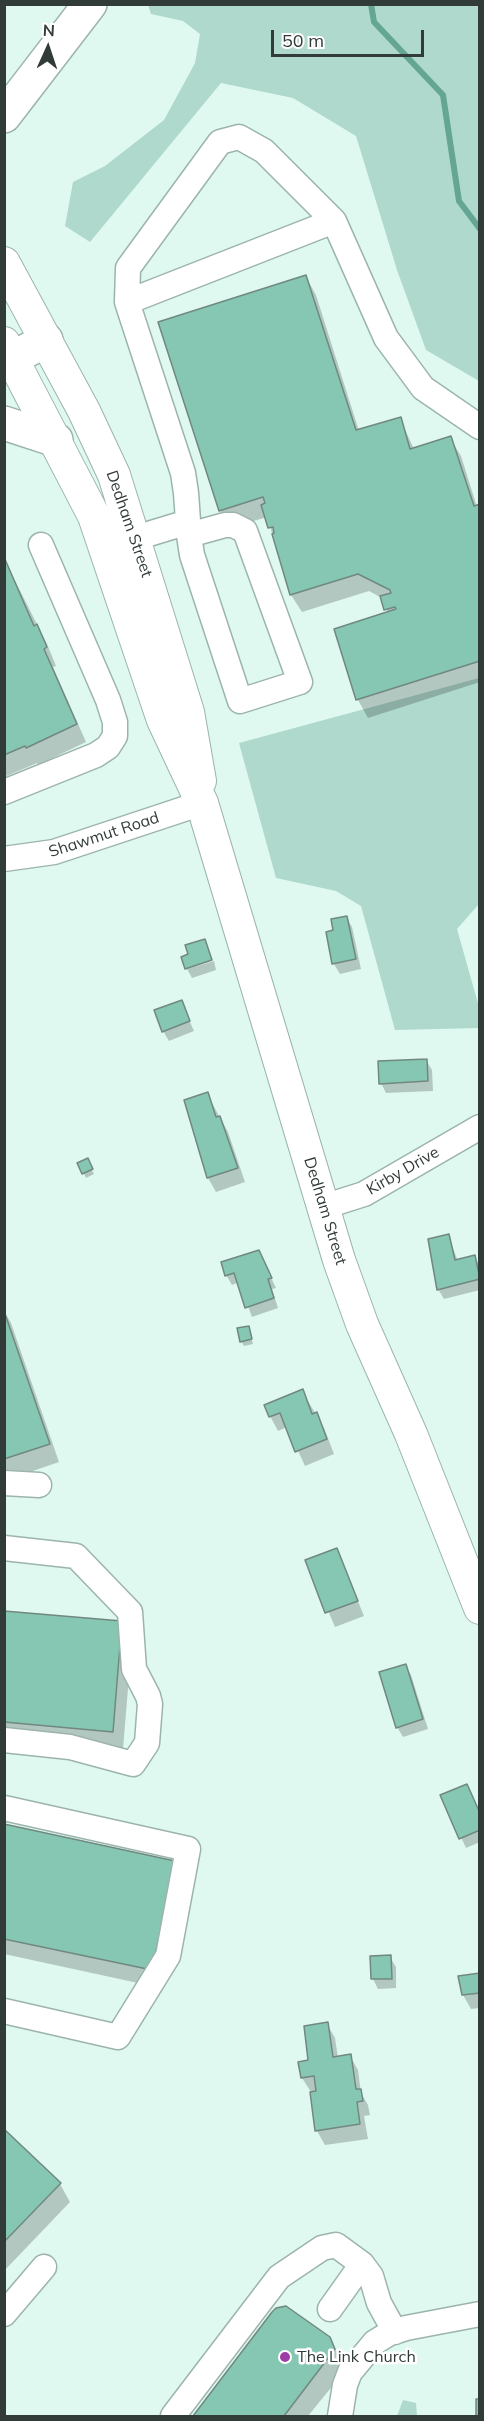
<!DOCTYPE html>
<style>
body{margin:0}
#map{position:relative;width:484px;height:2421px;overflow:hidden;background:#dff9f0;font-family:Mulish,sans-serif}
canvas{display:block}
.frame{position:absolute;inset:0;border:6px solid #313b38;pointer-events:none}
.north{position:absolute;left:18px;top:18px;width:60px;height:60px;-webkit-text-stroke:4px #fff;paint-order:stroke;rotate:3deg;font-size:16px;font-weight:700;line-height:24px;text-align:center;color:#313b38}
.north::after{content:'';display:block;margin:auto;width:21px;height:27px;background:#313b38;clip-path:polygon(50% 0,100% 100%,50% 72%,0 100%)}
.scale{position:absolute;left:271px;top:30px;width:153px;height:27px;box-sizing:border-box;border:3px solid #313b38;border-top:0;padding-left:8px;font-size:18px;line-height:21px;white-space:nowrap;color:#313b38;-webkit-text-stroke:4px #fff;paint-order:stroke}
</style>
<div id="map">
<canvas width="484" height="2421"></canvas>
<div class="frame"></div>
<div class="north">N</div>
<div class="scale">50 m</div>
</div>
<script>
const ctx = document.querySelector('canvas').getContext('2d');
ctx.lineJoin = 'round';
function fill(path, color) { ctx.fillStyle = color; ctx.fill(path, 'evenodd'); }
const poly = rows => new Path2D(rows.map(r => 'M' + r).join(''));
function strokePath(path, color, width, dash) { ctx.strokeStyle = color; ctx.lineWidth = width; ctx.lineCap = dash ? 'butt' : 'round'; ctx.setLineDash(dash || []); ctx.stroke(path); }
function write(font, color, halo, rows, align = 'center') {
  ctx.font = font + ' Mulish,sans-serif'; ctx.lineWidth = 5; ctx.setLineDash([]); ctx.textBaseline = 'middle'; ctx.strokeStyle = halo; ctx.fillStyle = color; for (const [text, x, y, turn = 0] of rows) {
    ctx.save(); ctx.translate(x, y); ctx.rotate((+turn || 0) * Math.PI / 180); ctx.textAlign = isNaN(turn) ? turn : align; if (halo) ctx.strokeText(text, 0, 0); ctx.fillText(text, 0, 0); ctx.restore();
  }
}
fill(poly([
 [148,5,479,5,479,381,426,350,397,270,356,136,293,98,221,83,90,242,65,226,73,182,105,166,164,120,195,63,200,34,183,21,151,14],
 [479,678,479,904,457,929,479,1007,479,1028,395,1030,361,906,336,891,276,878,239,743],
 [403,2400,416,2403,417,2416,397,2416]
]), '#afd9cc');
fill(poly([
 [306,277,316,295,359,431,400,419,414,449,450,438,461,456,477,507,480,506,480,682,368,718,358,700,336,630,388,613,382,598,369,591,302,612,291,595,267,517,230,528,220,510],
 [4,559,47,644,56,666,53,667,86,742,38,765,37,763,4,777],
 [346,917,352,927,361,969,340,974,334,964,327,933,335,932],
 [214,961,216,970,192,978,187,969],
 [181,1002,194,1031,169,1041,163,1031],
 [426,1060,432,1070,433,1091,386,1093,381,1083],
 [207,1094,228,1132,245,1182,216,1192,208,1178,185,1101],
 [87,1160,94,1174,86,1178,79,1164],
 [448,1236,458,1261,474,1257,480,1266,480,1290,444,1299,438,1289,431,1259],
 [259,1252,276,1288,272,1289,278,1308,252,1317,239,1282,232,1285,226,1275],
 [4,1311,11,1323,59,1462,4,1481],
 [248,1328,253,1344,244,1346,241,1341],
 [302,1391,324,1428,334,1454,305,1466,287,1427,278,1431,270,1416],
 [337,1550,364,1616,335,1627,307,1561],
 [4,1612,132,1640,123,1749,4,1739],
 [405,1665,411,1675,428,1729,403,1737,397,1727],
 [442,1796,480,1813,480,1842,466,1848],
 [4,1826,174,1862,161,1988,4,1954],
 [390,1957,396,1967,396,1988,378,1989,373,1979],
 [480,1975,480,2008,471,2009,463,1995,460,1978],
 [327,2024,335,2038,338,2058,350,2056,358,2070,361,2093,368,2105,370,2115,364,2116,368,2139,325,2145,317,2131,311,2092,302,2078],
 [4,2131,60,2184,70,2202,4,2271],
 [273,2313,329,2338,344,2364,343,2373,308,2416,194,2416]
]), '#0003');
strokePath(poly([
 [371,4,374,22,443,95,459,201,480,229]
]), '#64a693', 6);
const building = poly([
 [306,275,356,430,401,417,410,449,451,436,474,506,480,504,480,661,356,700,334,629,396,609,395,607,384,610,380,596,391,593,390,590,358,574,290,595,272,534,274,533,273,527,268,528,261,505,265,503,263,497,219,511,158,322,306,275],
 [4,557,34,626,37,624,47,647,44,649,77,724,26,748,25,746,4,755,4,557],
 [347,916,356,959,332,964,326,932,333,930,331,919,347,916],
 [205,939,212,960,185,969,181,957,188,954,185,945,205,939],
 [182,1000,190,1021,162,1032,154,1010,182,1000],
 [427,1059,428,1081,379,1084,378,1061,427,1059],
 [208,1092,216,1117,220,1116,238,1168,207,1178,184,1100,208,1092],
 [88,1158,93,1169,82,1174,77,1163,88,1158],
 [449,1234,455,1260,475,1255,480,1279,437,1290,428,1239,449,1234],
 [259,1250,272,1278,268,1279,274,1298,245,1308,234,1273,225,1276,221,1262,259,1250],
 [4,1311,50,1444,4,1459,4,1311],
 [249,1326,252,1339,240,1342,237,1328,249,1326],
 [303,1389,312,1414,317,1412,327,1439,295,1452,280,1413,269,1417,264,1405,303,1389],
 [337,1548,358,1601,325,1613,305,1560,337,1548],
 [4,1611,122,1621,113,1732,4,1722,4,1611],
 [406,1664,423,1719,396,1728,379,1672,406,1664],
 [467,1784,480,1813,480,1830,459,1839,440,1795,467,1784],
 [4,1824,175,1861,152,1970,4,1939,4,1824],
 [391,1955,392,1979,371,1979,370,1956,391,1955],
 [480,1973,480,1993,462,1995,458,1976,480,1973],
 [328,2022,333,2057,351,2054,356,2089,361,2089,363,2101,357,2102,360,2124,315,2131,310,2092,316,2091,314,2076,301,2078,298,2062,308,2060,304,2026,328,2022],
 [4,2129,61,2183,4,2242,4,2129],
 [286,2306,330,2337,335,2349,284,2416,193,2416,272,2312,276,2308,286,2306],
 [476,2399,480,2399,480,2416,476,2416,476,2399]
]);
fill(building, '#85c7b3');
strokePath(building, '#718880', 1.5);
const minor = poly([
 [127,302,334,221],
 [189,535,225,525,233,525,245,531,300,682,240,701,192,555,189,535,186,493,183,473,127,302,128,268,220,142,239,137,264,151,334,221,386,338,423,388,480,427],
 [119,543,188,522],
 [4,792,96,755,108,747,115,736,115,722,108,700,41,545],
 [4,859,54,852,202,803],
 [323,1207,364,1194,480,1127],
 [4,1483,39,1485],
 [4,1548,76,1556,130,1612,134,1669,148,1696,150,1704,147,1743,133,1764,70,1747,4,1740],
 [4,1808,188,1849,168,1956,118,2037,4,2011],
 [330,2309,362,2264],
 [4,2314,44,2267],
 [173,2416,279,2277,322,2248,336,2245,362,2264,371,2276,379,2303,395,2332],
 [340,2416,345,2385,350,2372,375,2342,390,2333,406,2328,480,2314]
]);
const major = poly([
 [4,263,84,411,114,475,188,712,200,781],
 [4,343,94,516,163,720,202,803,339,1260,362,1324,411,1434,480,1608]
]);
const highway = poly([
 [4,116,90,4],
 [4,363,46,340],
 [4,423,56,440]
]);
strokePath(minor, '#9cb4ac', 27);
strokePath(major, '#9cb4ac', 34);
strokePath(highway, '#9cb4ac', 36);
strokePath(minor, '#fff', 24);
strokePath(major, '#fff', 32);
strokePath(highway, '#fff', 33);
for (const [x, y, r, color] of [
 [285,2357,6,"#9c3ea7"]
]) { const dot = new Path2D(); dot.arc(x, y, r, 0, 2 * Math.PI); ctx.fillStyle = color; ctx.fill(dot); strokePath(dot, '#fff', 2); }
write('16px', '#313b38', '#fff', [
 ["Dedham Street",129,524,71],
 ["Shawmut Road",104,835,-18],
 ["Kirby Drive",403,1171,-30],
 ["Dedham Street",325,1211,73]
]);
write('16px', '#313b38', '#fff', [
 ["The Link Church",297,2357]
], 'left');
</script>
